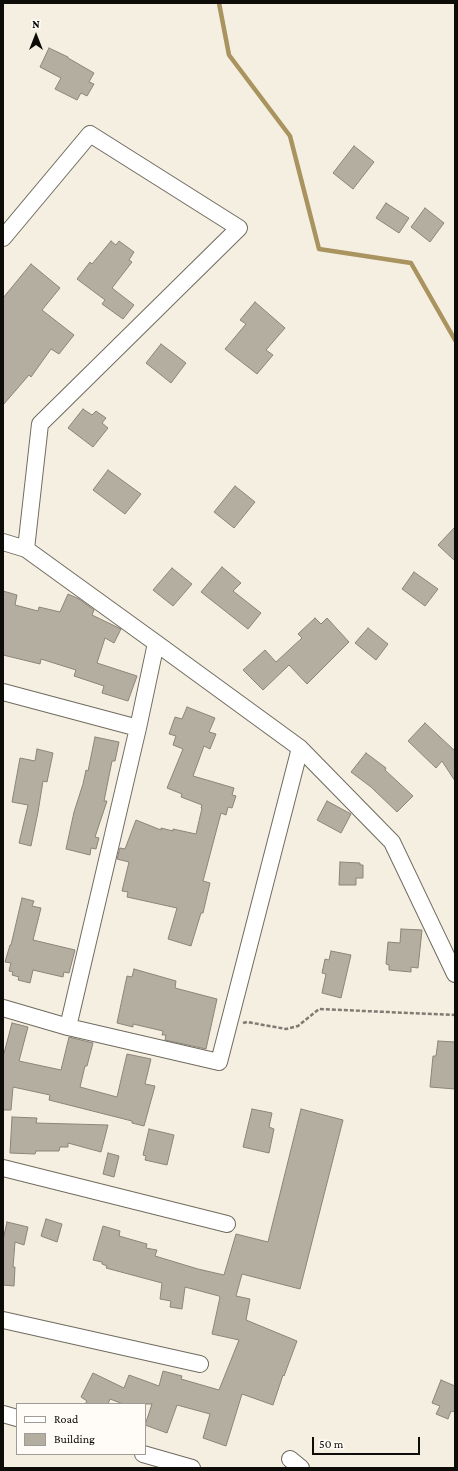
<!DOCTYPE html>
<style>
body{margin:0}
#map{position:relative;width:458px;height:1471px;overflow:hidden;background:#f5efe1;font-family:"Crimson Pro",serif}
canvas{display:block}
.frame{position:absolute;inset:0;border:4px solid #0e0c08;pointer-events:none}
.legend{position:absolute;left:16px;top:1403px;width:130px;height:52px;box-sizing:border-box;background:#fffcf7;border:1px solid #9f9c97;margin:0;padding:5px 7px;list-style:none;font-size:12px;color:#0e0c08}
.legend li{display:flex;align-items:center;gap:8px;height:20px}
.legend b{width:20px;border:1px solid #9f9c97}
.north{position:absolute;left:16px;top:16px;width:40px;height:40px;-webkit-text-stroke:3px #fffcf7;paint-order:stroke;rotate:0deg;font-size:11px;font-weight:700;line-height:16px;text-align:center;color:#0e0c08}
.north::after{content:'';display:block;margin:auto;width:14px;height:18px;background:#0e0c08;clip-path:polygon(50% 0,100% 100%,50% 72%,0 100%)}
.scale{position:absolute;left:312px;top:1437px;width:108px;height:18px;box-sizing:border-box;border:2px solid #0e0c08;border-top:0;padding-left:5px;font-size:12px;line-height:14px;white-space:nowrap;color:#0e0c08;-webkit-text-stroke:3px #fffcf7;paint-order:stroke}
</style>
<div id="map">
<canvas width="458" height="1471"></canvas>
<div class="frame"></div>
<ul class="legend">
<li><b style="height:5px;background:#fff"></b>Road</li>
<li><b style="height:11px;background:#b4aea1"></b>Building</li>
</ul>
<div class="north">N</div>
<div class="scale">50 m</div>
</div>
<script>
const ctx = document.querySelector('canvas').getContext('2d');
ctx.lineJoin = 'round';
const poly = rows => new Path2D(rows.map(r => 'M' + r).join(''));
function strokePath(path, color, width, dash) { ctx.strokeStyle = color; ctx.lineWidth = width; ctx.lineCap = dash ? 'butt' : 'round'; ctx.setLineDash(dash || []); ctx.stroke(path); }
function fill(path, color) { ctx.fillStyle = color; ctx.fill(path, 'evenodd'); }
strokePath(poly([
 [219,3,229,55,290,136,319,249,411,263,455,340]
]), '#a9935e', 4.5);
const building = poly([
 [49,48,68,57,68,58,94,73,89,82,94,84,87,96,81,93,77,100,55,89,61,78,40,67,49,48],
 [354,146,374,162,353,189,333,173,354,146],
 [386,203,409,218,399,233,376,218,386,203],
 [425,208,444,223,430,242,411,227,425,208],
 [111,241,116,245,119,241,134,252,129,260,132,262,112,288,134,305,123,319,102,304,105,300,77,279,90,262,92,264,111,241],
 [31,264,60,288,42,310,74,335,59,354,51,349,31,377,29,375,3,405,3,298,31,264],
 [255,302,285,328,266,350,273,355,257,374,225,349,246,324,240,320,255,302],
 [161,344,186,363,171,383,146,363,161,344],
 [83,409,92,415,96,411,106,418,102,423,108,428,93,447,68,428,83,409],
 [108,470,141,494,125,514,93,490,108,470],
 [235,486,255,502,234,528,214,512,235,486],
 [455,527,455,561,438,545,455,527],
 [222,567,241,583,233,591,261,613,248,629,201,592,222,567],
 [172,568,192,584,173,606,153,590,172,568],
 [414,572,438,589,425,606,402,589,414,572],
 [3,591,17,595,15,605,38,611,39,607,60,612,68,594,79,599,94,610,92,615,121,629,114,643,105,638,97,663,137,676,128,701,102,693,104,686,74,676,76,670,41,659,40,664,3,655,3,591],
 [315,618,321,624,327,618,349,642,307,684,289,665,263,690,243,670,265,650,276,662,302,638,298,634,315,618],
 [368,628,388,644,376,660,355,643,368,628],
 [187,707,215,718,209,732,216,734,210,749,204,746,193,776,234,788,232,795,236,796,232,808,228,807,226,815,221,813,203,881,210,883,203,913,201,913,191,946,168,939,177,908,127,897,128,892,122,891,129,862,117,859,120,848,125,849,136,820,161,830,161,828,173,831,173,829,196,834,202,808,201,808,202,805,181,797,182,794,167,788,183,749,173,745,176,736,169,734,175,717,182,719,187,707],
 [425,723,455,751,455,781,442,761,436,768,408,741,425,723],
 [95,737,119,742,115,761,112,761,104,801,107,801,95,837,99,838,96,849,91,848,90,855,66,849,74,812,83,784,86,770,88,771,95,737],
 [37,749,53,753,47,782,43,781,38,812,31,846,19,843,28,805,12,802,20,758,35,761,37,749],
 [366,753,386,768,385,770,413,796,397,812,371,787,351,772,366,753],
 [327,801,351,814,341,833,317,820,327,801],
 [340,862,360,863,360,865,363,865,363,878,356,878,356,885,339,885,340,862],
 [22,898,34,901,32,906,41,908,33,940,75,950,69,973,64,972,63,977,33,970,30,983,18,980,19,977,12,975,13,972,9,971,11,963,5,962,10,945,11,945,22,898],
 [401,929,422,930,418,968,411,967,411,972,389,970,389,965,386,964,388,942,400,943,401,929],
 [331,951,351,955,341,998,322,993,326,974,322,973,325,959,329,960,331,951],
 [134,969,176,981,175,988,217,999,206,1049,165,1040,166,1035,162,1035,163,1031,133,1024,133,1027,117,1023,127,976,132,977,134,969],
 [12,1023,28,1027,19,1061,61,1070,69,1037,93,1043,87,1066,85,1066,80,1087,117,1097,127,1054,151,1059,145,1084,155,1086,144,1126,132,1123,132,1121,49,1100,50,1095,13,1087,11,1110,3,1110,3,1057,12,1023],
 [438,1041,455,1042,455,1089,430,1087,433,1056,436,1056,438,1041],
 [252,1109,272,1113,269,1127,274,1129,269,1153,243,1147,252,1109],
 [301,1109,343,1120,300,1289,242,1274,236,1296,250,1299,246,1320,297,1341,284,1376,283,1375,273,1405,242,1394,226,1446,203,1438,210,1414,177,1405,167,1433,145,1425,152,1404,123,1404,110,1399,108,1404,85,1404,87,1401,81,1397,93,1373,124,1388,129,1375,159,1386,163,1371,182,1376,181,1379,219,1390,239,1340,212,1334,220,1297,219,1296,185,1287,182,1309,170,1307,171,1301,160,1299,162,1283,106,1268,107,1266,102,1264,102,1262,93,1260,103,1226,120,1231,119,1236,147,1244,146,1248,157,1250,155,1256,198,1269,224,1275,236,1234,268,1242,301,1109],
 [12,1117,37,1118,36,1123,108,1125,101,1152,68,1143,68,1147,60,1147,59,1151,36,1151,35,1154,10,1153,12,1117],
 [149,1129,174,1135,167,1165,145,1160,146,1156,143,1155,149,1129],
 [108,1153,119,1156,114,1177,103,1174,108,1153],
 [46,1219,62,1224,57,1242,41,1236,46,1219],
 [7,1222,28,1227,24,1245,15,1242,13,1267,15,1267,14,1286,3,1285,3,1240,7,1222],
 [441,1380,455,1386,455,1412,451,1411,448,1419,436,1414,440,1406,432,1403,441,1380]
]);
fill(building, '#b4aea1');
strokePath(building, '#8b8579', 1);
const minor = poly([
 [3,238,90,134,239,228,40,424,26,549,156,643,138,728,68,1027,219,1062,300,748,392,842,455,974],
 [3,542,26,549],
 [156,643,300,748],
 [3,692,138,728],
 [3,1008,68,1027],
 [3,1168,227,1224],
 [3,1320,200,1364],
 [3,1414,17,1418],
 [143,1454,192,1468],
 [290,1459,301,1468]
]);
strokePath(minor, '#706b5f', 18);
strokePath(poly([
 [243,1023,247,1022,286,1029,298,1026,319,1009,455,1015]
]), '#7f7b72', 2.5, [4, 2]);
strokePath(minor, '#fff', 16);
</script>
